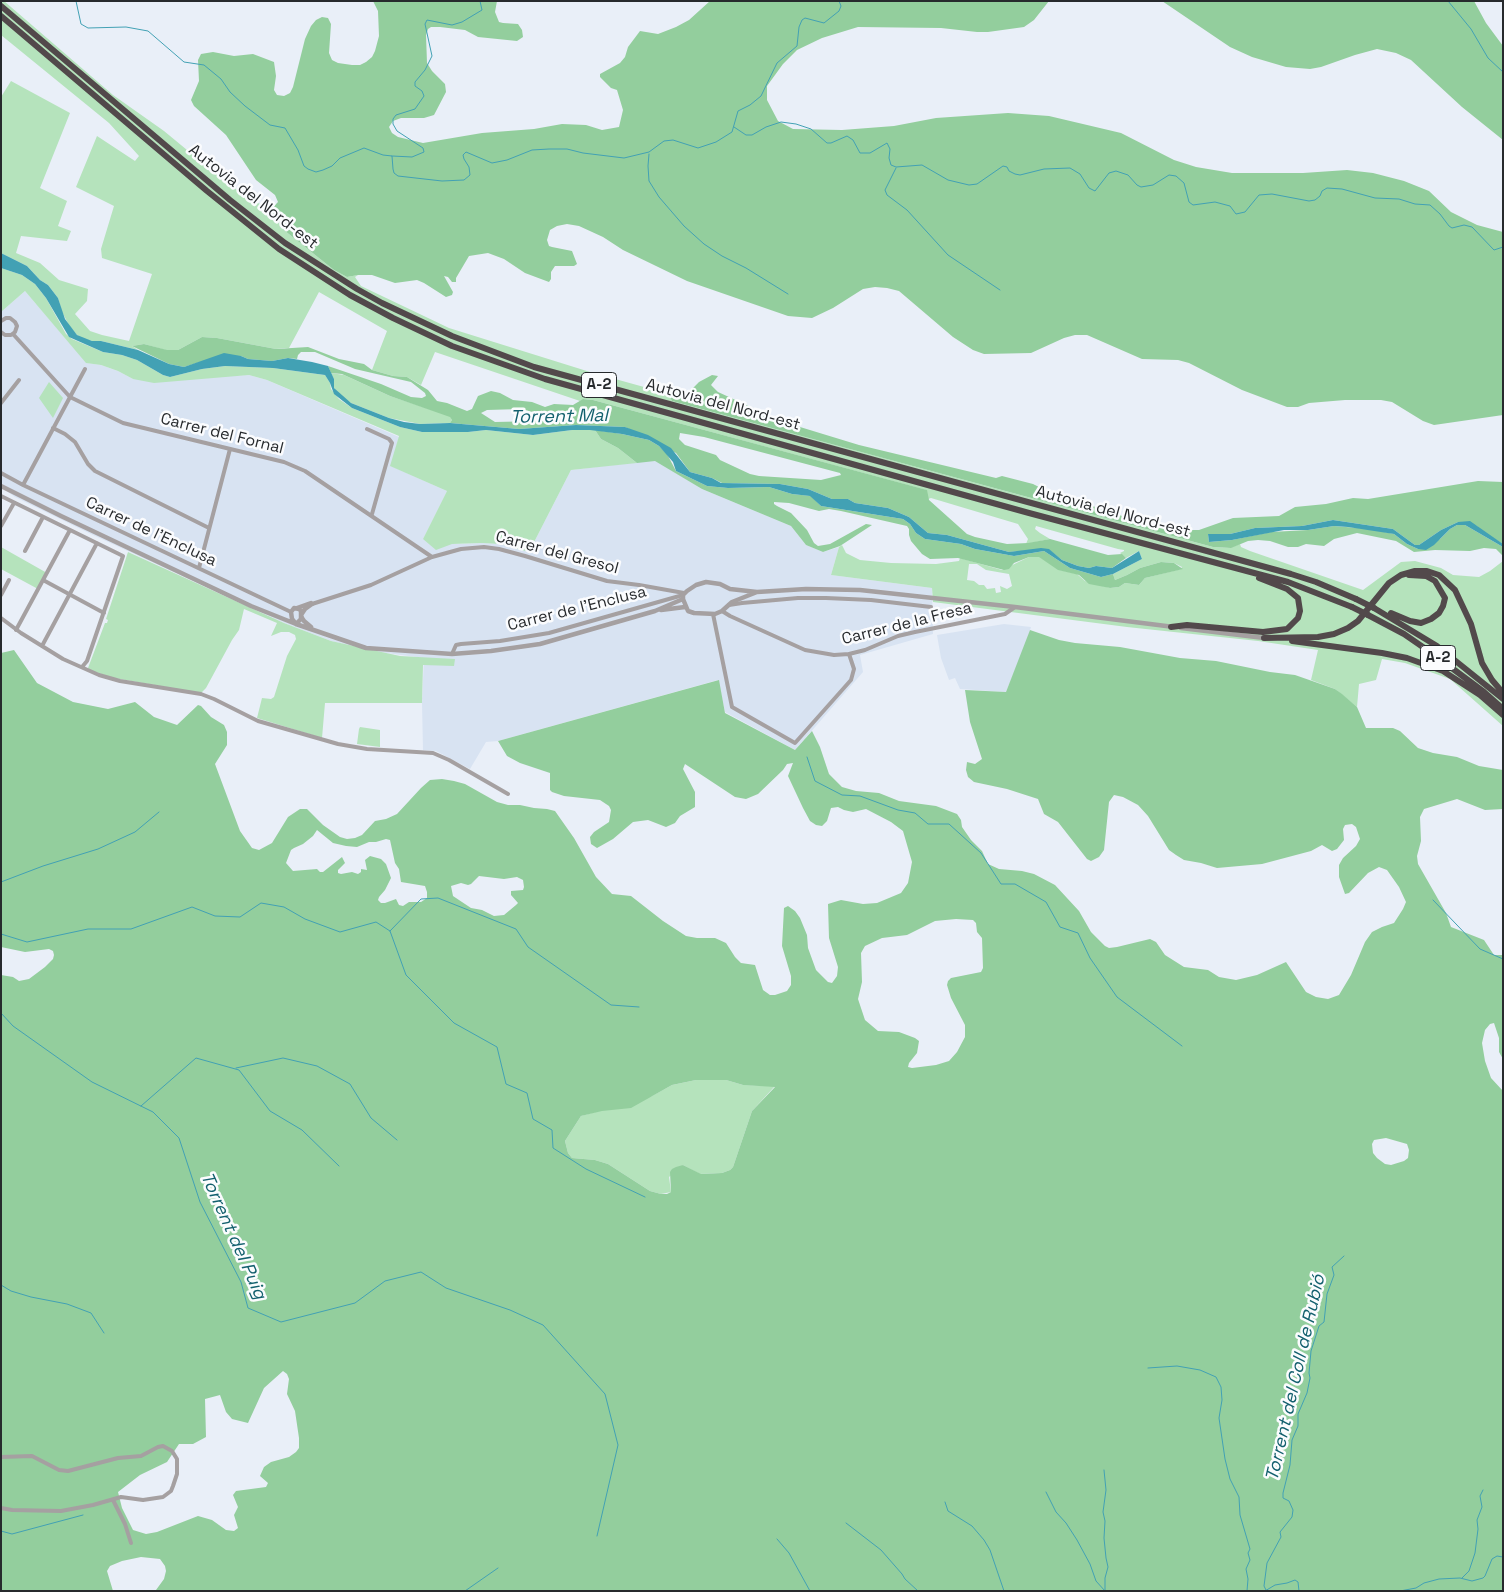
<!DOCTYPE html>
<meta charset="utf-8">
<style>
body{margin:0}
#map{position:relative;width:1504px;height:1592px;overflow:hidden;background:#e9eff8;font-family:"Space Grotesk",sans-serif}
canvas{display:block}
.frame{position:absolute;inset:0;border:2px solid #272a2d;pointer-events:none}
</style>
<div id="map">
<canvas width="1504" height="1592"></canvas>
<div class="frame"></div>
</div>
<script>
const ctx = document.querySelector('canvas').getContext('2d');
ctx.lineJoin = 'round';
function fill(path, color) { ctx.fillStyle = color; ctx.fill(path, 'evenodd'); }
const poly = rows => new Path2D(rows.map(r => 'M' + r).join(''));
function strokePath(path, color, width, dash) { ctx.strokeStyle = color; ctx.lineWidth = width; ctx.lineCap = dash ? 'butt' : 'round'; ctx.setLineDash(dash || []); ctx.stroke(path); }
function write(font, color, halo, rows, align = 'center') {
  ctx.font = font + ' "Space Grotesk",sans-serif'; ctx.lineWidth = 5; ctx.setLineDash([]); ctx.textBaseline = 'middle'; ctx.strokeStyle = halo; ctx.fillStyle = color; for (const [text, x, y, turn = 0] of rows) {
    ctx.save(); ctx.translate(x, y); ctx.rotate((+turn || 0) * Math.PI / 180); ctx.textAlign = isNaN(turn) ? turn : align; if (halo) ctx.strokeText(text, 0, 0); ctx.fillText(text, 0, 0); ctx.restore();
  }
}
fill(poly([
 [25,291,87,363,101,365,118,371,133,379,249,375,267,380,399,437,391,466,447,491,423,539,458,544,482,543,500,544,529,552,571,470,655,460,702,489,791,526,806,545,823,552,839,547,831,575,932,588,933,634,860,655,863,672,795,750,725,712,718,680,498,741,486,742,470,769,436,751,423,750,422,703,424,658,379,652,331,641,284,623,93,535,15,497,1,487,1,312],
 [1004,624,1031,627,1025,646,1006,692,960,689,955,678,949,680,941,658,937,635]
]), '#d8e3f2');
fill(poly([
 [1,1,4,1,113,95,164,131,221,178,252,201,272,208,280,227,334,270,347,277,358,275,355,277,361,286,449,328,590,372,662,392,667,392,672,401,1213,547,1229,548,1240,544,1241,547,1250,551,1363,590,1401,562,1415,561,1441,568,1453,575,1479,577,1490,571,1503,561,1503,726,1450,679,1405,663,1382,659,1376,680,1359,684,1357,707,1335,689,1311,680,1318,650,1258,641,1127,627,933,602,932,588,831,575,839,547,842,545,846,553,860,560,891,563,936,564,959,561,960,558,1002,570,1029,557,1040,557,1060,570,1077,574,1085,581,1110,588,1119,587,1125,583,1139,585,1145,578,1181,569,1182,567,1174,563,1161,562,1140,568,1127,575,1115,580,1113,574,1142,559,1139,551,1126,558,1120,553,1124,551,1124,550,1118,549,1036,526,1035,529,1040,533,1050,539,1026,544,1028,539,1018,524,931,498,928,499,926,490,593,400,585,399,580,401,435,352,421,385,407,377,393,376,372,370,387,331,319,292,289,348,285,348,276,349,217,338,202,337,178,350,169,351,144,344,132,346,138,350,101,341,92,341,84,339,77,335,70,327,62,312,58,298,48,285,40,280,27,266,1,253,1,97,11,81,70,113,40,188,67,201,58,226,71,231,67,241,21,236,16,253,40,263,59,280,88,289,87,301,75,314,90,331,102,335,129,341,152,274,102,258,101,249,114,206,76,187,97,136,135,161,139,156,109,123,1,35],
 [969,564,977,564,986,570,1009,574,1012,586,1007,589,1000,586,1001,592,996,593,995,588,987,589,984,585,979,585,974,581,967,580],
 [1,268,22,275,35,284,46,298,66,334,72,339,103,352,122,355,137,360,163,375,170,377,202,369,225,366,273,368,325,375,330,383,331,389,339,399,352,408,400,427,422,432,468,432,486,430,533,435,572,430,595,430,601,439,618,448,637,463,571,470,529,552,500,544,482,543,452,544,436,550,423,539,447,491,390,466,399,436,267,380,249,375,154,383,133,379,118,371,101,365,86,363,25,291,1,312],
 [331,373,344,375,390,396,450,416,452,420,450,423,420,424,389,418,351,403,343,398,334,388,334,379],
 [49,382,63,398,53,418,39,398],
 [1,547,47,573,38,589,1,569],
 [128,552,284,623,331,641,400,656,455,659,454,666,423,665,422,703,325,703,322,738,257,718,262,698,271,699,274,697,287,656,296,639,295,635,289,632,281,632,271,636,277,623,244,609,239,630,232,640,206,688,201,693,114,678,89,670,88,668,105,623,107,623,108,620,106,619],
 [360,727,380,730,380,747,357,744,359,729],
 [696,1080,726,1080,743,1085,775,1086,752,1111,733,1167,730,1170,722,1173,700,1174,683,1165,669,1177,671,1192,661,1194,650,1191,608,1164,595,1160,572,1158,568,1153,565,1141,581,1116,652,1096,672,1085]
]), '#b5e3bc');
fill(poly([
 [373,1,497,1,495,12,499,22,503,23,518,24,522,30,523,37,517,41,478,37,465,30,440,27,431,27,428,29,426,35,427,63,432,71,445,84,446,92,434,115,424,118,401,118,393,121,389,127,392,133,398,137,423,143,482,133,534,129,562,124,586,125,602,130,619,127,623,110,617,90,611,88,600,77,600,74,620,63,625,57,628,47,640,31,658,34,676,27,689,20,710,1,1049,1,1034,20,1024,27,988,32,977,32,941,28,858,27,822,38,797,50,783,64,767,86,767,100,778,121,793,129,842,130,894,126,936,118,1008,113,1049,116,1121,133,1174,160,1196,167,1232,173,1303,173,1347,170,1373,173,1404,181,1429,191,1451,212,1477,225,1503,232,1503,415,1434,425,1423,421,1392,402,1381,400,1345,400,1309,403,1298,407,1287,407,1242,390,1189,363,1178,360,1142,359,1087,335,1075,335,1064,338,1031,353,984,354,973,350,953,337,899,291,887,288,875,287,863,289,833,308,812,318,788,316,687,281,623,250,603,237,579,226,567,224,557,226,550,230,547,240,549,246,552,247,572,251,577,264,574,266,555,266,551,272,551,279,549,282,525,273,504,259,488,253,469,256,456,278,456,282,452,282,448,277,444,276,453,292,452,295,446,297,424,283,417,280,395,283,372,275,358,275,347,277,334,270,280,227,272,208,278,202,275,195,256,180,226,135,194,106,191,100,199,81,198,60,201,54,213,52,234,56,253,54,274,62,276,76,274,90,277,95,284,96,290,93,293,87,305,39,311,26,316,20,322,17,328,18,331,24,329,53,332,60,338,63,352,65,360,65,366,62,372,57,375,51,379,36,378,11],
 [1162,1,1474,1,1486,23,1503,46,1503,140,1462,107,1411,60,1396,53,1377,49,1355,55,1321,67,1310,69,1286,67,1252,57,1230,47],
 [202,337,217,338,276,349,308,347,339,359,364,364,372,370,393,376,407,377,428,390,437,401,447,403,467,411,472,409,478,396,491,391,500,393,513,400,532,402,545,407,554,404,573,405,583,399,593,400,927,490,929,500,967,534,975,537,1007,544,1028,543,1050,539,1108,555,1122,554,1126,558,1112,568,1096,566,1089,568,1078,566,1062,560,1048,549,1009,552,947,535,928,533,909,517,888,508,855,503,848,499,832,499,808,489,780,484,722,483,712,478,690,472,676,453,625,427,576,425,519,429,450,423,452,420,450,417,390,396,342,374,331,373,328,366,381,384,411,397,422,398,426,396,425,393,411,382,355,369,315,352,301,352,298,355,297,359,288,358,272,361,248,359,241,356,200,362,184,367,169,364,132,346,144,344,167,350,178,350],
 [521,409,540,414,560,415,563,417,560,420,540,421,495,422,481,413,487,410],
 [680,433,704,437,840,473,841,475,821,480,759,476,750,474,720,460,716,455,685,445,679,439],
 [712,375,718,376,711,385,718,392,753,408,764,416,859,445,996,478,1002,476,1033,484,1045,490,1128,518,1176,530,1199,530,1233,518,1279,516,1295,507,1326,504,1353,498,1368,499,1478,481,1503,482,1503,544,1480,530,1477,526,1458,522,1441,530,1419,545,1415,545,1393,529,1333,520,1302,526,1255,528,1230,534,1208,534,1209,542,1232,540,1271,532,1308,530,1334,526,1370,529,1394,534,1407,544,1418,549,1440,539,1450,529,1457,525,1465,525,1503,547,1503,556,1496,549,1484,548,1470,551,1435,550,1414,552,1396,541,1357,533,1334,539,1324,546,1306,544,1298,547,1288,547,1270,541,1258,540,1248,541,1231,548,1213,547,672,401,667,392,683,394,692,389,699,382],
 [595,430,622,434,649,440,659,446,667,454,676,471,707,486,728,488,769,487,792,494,811,496,821,506,903,519,910,524,916,533,925,539,961,544,975,549,1014,556,1044,551,1070,568,1101,577,1113,574,1115,580,1127,575,1140,568,1161,562,1174,563,1183,569,1145,578,1139,585,1125,583,1119,587,1110,588,1089,584,1079,575,1058,570,1039,557,1029,557,1014,563,1009,569,1004,570,958,558,930,559,922,554,911,541,909,535,909,529,907,526,841,511,829,509,819,511,789,503,774,502,774,504,777,506,791,513,807,530,814,543,818,546,830,544,866,524,872,525,840,546,823,552,806,545,791,526,702,489,655,461,637,463,618,448,601,439],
 [1030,630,1059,640,1075,643,1120,647,1180,658,1216,661,1270,672,1295,675,1335,689,1342,694,1357,707,1366,728,1393,728,1400,731,1418,748,1433,753,1457,757,1479,766,1503,770,1503,809,1485,810,1457,799,1424,809,1420,817,1421,841,1417,856,1418,864,1446,913,1451,927,1484,940,1494,955,1503,955,1503,1059,1499,1052,1499,1038,1494,1023,1490,1024,1485,1030,1482,1043,1485,1061,1491,1078,1503,1091,1503,1591,152,1591,156,1590,164,1579,166,1571,165,1566,160,1559,141,1557,122,1561,110,1566,107,1571,113,1591,1,1591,1,975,13,977,19,981,29,979,45,967,53,959,54,955,53,951,49,949,25,952,1,947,1,653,14,650,37,683,73,702,108,709,135,702,154,717,177,725,198,705,201,706,211,717,224,725,227,732,227,745,215,764,240,831,252,848,259,850,272,843,288,817,300,809,307,809,323,825,340,837,347,839,355,838,362,835,375,821,386,819,397,814,421,788,430,780,442,779,454,781,465,784,497,802,508,805,520,805,534,808,547,809,555,811,574,838,596,877,612,894,631,896,663,921,686,936,697,938,715,938,726,943,735,957,741,963,755,965,763,990,770,995,775,995,787,991,791,985,791,976,782,946,784,908,788,906,795,911,800,918,807,935,808,948,816,970,828,982,832,983,837,976,838,967,829,938,828,904,841,900,863,904,877,903,901,893,908,883,912,862,903,831,891,822,866,809,853,812,844,810,838,807,831,808,827,821,822,826,816,825,810,821,803,808,788,776,793,763,787,764,783,770,758,794,746,799,735,797,685,764,683,769,695,792,695,807,680,816,675,823,666,827,648,820,633,822,613,839,597,848,591,844,590,837,594,832,609,822,611,810,609,806,600,800,564,796,552,792,550,790,550,773,520,763,507,756,498,741,719,680,725,713,795,750,812,731,820,747,829,774,842,787,856,791,879,793,899,801,936,806,957,814,961,820,962,827,971,840,982,851,988,864,999,869,1022,871,1034,874,1055,885,1079,911,1091,932,1105,946,1109,948,1117,947,1150,939,1156,942,1165,955,1184,967,1208,970,1219,977,1236,980,1257,975,1286,962,1306,992,1316,997,1328,999,1339,995,1351,975,1365,942,1372,932,1382,927,1394,923,1403,909,1406,902,1399,887,1387,870,1379,867,1368,873,1349,893,1345,894,1339,877,1339,865,1343,858,1356,846,1360,839,1356,827,1352,824,1345,825,1343,829,1344,840,1337,849,1332,851,1322,845,1311,851,1262,864,1217,868,1201,863,1184,860,1176,855,1169,850,1148,816,1138,805,1123,797,1114,795,1109,802,1104,850,1099,857,1091,861,1087,859,1058,822,1044,814,1038,799,1007,789,974,782,968,777,966,770,967,762,975,764,982,759,970,722,965,690,1006,692],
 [317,830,333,843,346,846,357,847,369,842,376,842,386,839,390,840,395,863,399,869,401,882,425,886,427,892,427,898,421,902,409,902,403,906,399,905,396,899,385,903,381,903,378,900,379,897,385,890,391,878,386,864,381,859,370,856,365,860,367,870,361,869,361,872,358,874,352,872,341,874,338,873,338,870,345,863,342,857,323,872,320,872,317,869,293,871,286,863,291,850,294,848,303,844,313,836],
 [479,876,504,879,517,877,523,880,524,887,523,890,511,891,511,895,518,903,516,905,504,915,494,916,482,910,471,908,453,896,451,886,461,883,468,885,471,884],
 [956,919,973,920,976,923,977,932,982,938,983,968,981,972,951,978,948,981,947,985,951,998,965,1025,965,1037,957,1052,949,1061,936,1065,912,1068,908,1067,909,1063,917,1053,919,1041,915,1038,899,1032,878,1031,865,1020,858,999,862,982,861,953,865,946,882,938,907,935,935,921],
 [696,1080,726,1080,743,1085,775,1087,752,1111,733,1167,730,1170,722,1173,701,1174,683,1165,676,1167,672,1169,670,1172,671,1192,667,1194,661,1194,650,1191,608,1164,595,1160,572,1158,568,1153,565,1141,581,1116,602,1111,631,1108,672,1085],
 [1386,1138,1407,1144,1409,1150,1408,1158,1404,1161,1391,1165,1385,1164,1377,1158,1373,1153,1372,1144,1374,1140],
 [283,1371,287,1374,289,1379,287,1394,295,1411,299,1438,299,1448,296,1452,289,1457,271,1462,264,1467,260,1476,268,1483,266,1487,236,1491,233,1495,238,1507,234,1515,238,1528,234,1531,226,1530,212,1520,198,1516,157,1532,146,1534,133,1530,122,1508,118,1492,140,1475,167,1462,179,1444,193,1444,206,1437,205,1399,220,1395,226,1412,232,1419,248,1423,264,1388]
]), '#93ce9d');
fill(poly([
 [1,253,27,266,40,280,48,285,58,298,65,319,77,335,92,341,101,341,138,350,169,364,184,367,224,353,241,356,248,359,272,361,288,358,312,362,328,366,334,379,334,388,351,403,389,418,404,422,420,424,450,423,519,429,576,425,625,427,648,435,671,448,690,472,712,478,721,483,780,484,808,489,832,499,848,499,855,503,888,508,909,517,928,533,947,535,1009,552,1041,548,1049,549,1062,560,1078,566,1089,568,1096,566,1112,568,1139,551,1142,559,1113,574,1101,577,1070,568,1044,551,1014,556,975,549,961,544,925,539,916,533,910,524,903,519,821,506,810,496,792,494,769,487,728,488,707,486,676,471,673,462,659,446,649,440,622,434,590,430,572,430,533,435,486,430,468,432,422,432,400,427,352,408,334,394,330,383,325,375,273,368,225,366,202,369,170,377,163,375,137,360,122,355,103,352,69,337,46,298,35,284,22,275,1,268],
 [1333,520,1393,529,1415,545,1419,545,1441,530,1458,522,1470,521,1503,544,1503,547,1465,525,1457,525,1450,529,1434,545,1426,550,1418,549,1407,544,1394,534,1348,527,1334,526,1308,530,1284,530,1232,540,1209,542,1208,534,1230,534,1255,528,1302,526]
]), '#42a1b4');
strokePath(poly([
 [76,1,81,24,88,28,126,27,148,31,184,62,204,65,221,79,230,92,245,106,270,125,285,128,298,150,304,166,308,169,316,172,323,170,332,166,340,158,364,148,383,155,392,156,393,169,394,173,398,176,442,181,464,180,470,175,469,167,464,159,463,155,466,152,492,163,507,160,532,150,549,149,567,149,583,153,624,158,649,152,664,141,673,140,698,148,716,142,732,132,738,111,750,105,761,96,777,63,797,46,799,27,802,20,805,18,824,23,839,11,841,6,839,1],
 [1448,1,1471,29,1488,58,1503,72],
 [734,127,746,135,752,135,766,127,781,122,796,124,811,129,827,143,831,143,847,136,853,140,860,153,870,153,887,143,890,149,889,158,891,165,896,167,922,165,948,180,969,185,977,184,1003,166,1007,167,1009,171,1015,174,1020,175,1044,169,1070,168,1080,174,1089,188,1095,191,1109,173,1116,171,1128,175,1137,185,1141,187,1153,185,1169,175,1176,176,1184,183,1189,202,1193,205,1215,202,1230,206,1236,214,1245,212,1259,195,1272,194,1309,201,1315,200,1320,196,1322,191,1327,188,1342,189,1375,198,1399,199,1415,204,1430,205,1440,214,1449,226,1452,228,1464,225,1472,227,1494,250,1503,247],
 [649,154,648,166,649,181,659,197,684,226,704,244,722,256,746,268,788,294],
 [392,156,412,157,424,152,423,148,397,131,393,124,393,119,396,115,415,109,424,96,422,91,415,86,415,82,425,70,432,56,425,24,427,20,452,25,462,22,482,10,480,1],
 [896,168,885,190,887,195,907,210,948,255,1000,290],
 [807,757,815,781,842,795,860,796,898,810,915,813,928,824,949,824,981,853,1001,884,1015,884,1046,902,1060,927,1078,933,1090,958,1117,997,1182,1046],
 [1,882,43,866,98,849,135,832,159,812],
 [1433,900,1480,949,1503,959],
 [390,931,421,899,438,898,516,929,528,947,611,1005,639,1007],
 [1,934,27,942,88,929,131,929,192,907,215,916,240,917,261,903,284,907,305,919,340,932,376,922,390,931,406,975,454,1023,497,1047,506,1084,527,1093,533,1119,552,1130,553,1148,586,1169,645,1197],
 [1,1013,13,1026,92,1082,153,1112,179,1138,200,1202,241,1282,248,1308,281,1322,355,1303,385,1281,421,1272,446,1288,510,1310,543,1325,605,1394,618,1445,597,1536],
 [236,1068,283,1058,317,1066,350,1084,371,1118,397,1140],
 [141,1106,196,1058,239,1070,270,1111,302,1130,339,1166],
 [1,1285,11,1291,31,1297,67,1304,91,1313,104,1333],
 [1148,1368,1177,1366,1200,1370,1216,1377,1221,1387,1222,1400,1219,1418,1225,1459,1230,1479,1239,1497,1240,1515,1250,1549,1248,1553,1250,1560,1246,1569,1248,1579,1247,1591],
 [1104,1470,1106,1490,1103,1512,1105,1521,1104,1538,1106,1558,1108,1567,1105,1578,1105,1591],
 [1046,1492,1056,1512,1066,1523,1077,1540,1090,1564,1096,1581,1105,1591],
 [945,1502,948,1511,972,1526,984,1540,990,1550,1004,1591],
 [846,1523,881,1550,902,1574,905,1579,918,1591],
 [1,1531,12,1534,83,1515],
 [777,1539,789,1553,810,1591],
 [1462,1578,1469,1571,1475,1553,1478,1529,1477,1520,1482,1507,1480,1496,1483,1490],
 [1266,1590,1264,1586,1267,1563,1281,1537,1280,1532,1292,1517,1293,1510,1289,1501,1283,1498,1283,1493,1290,1465,1292,1440,1298,1426,1298,1414,1307,1393,1310,1378,1309,1373,1311,1351,1319,1326,1324,1322,1327,1294,1334,1275,1332,1267,1344,1256],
 [465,1591,498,1568],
 [1265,1591,1275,1585,1287,1583,1295,1580,1298,1582,1299,1591],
 [1400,1591,1416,1588,1424,1583,1439,1579,1460,1578,1472,1581,1483,1578,1485,1576,1492,1559,1497,1556,1503,1557]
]), '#42a1b4', 1);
strokePath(poly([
 [1,321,6,318,10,318,15,322,17,326,15,332,11,335,5,335,1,332],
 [13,334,70,397,123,423,284,462,305,471,432,557],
 [1,403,19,380],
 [53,428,65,434,75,442,88,464,95,471,209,528],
 [367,429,389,439,392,443,372,514],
 [1,473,23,485,291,612],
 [23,485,85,369],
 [1,496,123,556,87,661,82,667],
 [1,526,14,503],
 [25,551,43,517],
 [199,568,230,449],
 [43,580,104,613],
 [1,595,9,580],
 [312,604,371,585,432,557,461,549,484,547,499,549,525,556,607,581,639,585,684,593],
 [729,605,742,603,798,598,826,598,871,600,931,607],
 [722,611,730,616,805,650,834,655,849,654,865,650,898,636,915,632,1005,614,1015,607],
 [713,614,732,707,795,743,851,680,854,669,849,654],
 [1,618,21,633,63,659,99,675,120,681,201,694,214,699,258,721,338,744,367,749,433,753,449,760,508,794],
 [16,630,70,530],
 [42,646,97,543],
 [452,654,456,645,461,644,500,641,549,633,683,595],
 [1,1457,32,1456,59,1470,68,1471,118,1458,141,1456,158,1447,163,1446,172,1451,177,1459,177,1474,173,1486,171,1491,163,1497,143,1500,121,1497,93,1505,61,1511,12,1510,1,1508],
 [113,1500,125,1524,131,1543]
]), '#a5a0a1', 4);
strokePath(poly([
 [1,486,61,516,251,606,296,624,366,648,452,654,491,651,540,644,655,611,683,599],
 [757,592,732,602,722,611,715,614,694,613,688,611,683,599,683,595,687,591,696,585,706,582,720,584,730,589,757,592,806,589,860,590,1015,607,1174,627],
 [297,608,311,603],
 [661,610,685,607],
 [311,627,304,621,302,618,301,615,301,611,299,609,294,608,291,612,292,619,296,624,301,619,301,615,305,609,312,604],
 [1181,628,1264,638]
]), '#a5a0a1', 4.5);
strokePath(poly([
 [1,6,230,200,285,243,357,289,382,303,452,336,534,367,1291,574,1316,582,1356,599],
 [1,16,207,191,279,249,350,295,393,318,452,346,545,379,1029,513,1288,582,1352,607],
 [1374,608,1437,646,1503,699],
 [1391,613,1410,621,1421,623,1431,619,1439,613,1443,606,1445,598,1435,581,1426,576,1409,575],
 [1368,615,1404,634,1433,654,1484,692,1503,709],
 [1171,627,1187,625,1263,632,1287,629,1298,618,1300,611,1298,598,1287,589,1259,578],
 [1264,638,1318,637,1334,634,1348,628,1358,621,1389,583,1401,575,1415,571,1427,571,1439,575,1455,590,1471,624,1482,663,1492,680,1503,693],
 [1292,641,1382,653,1407,658,1443,671,1480,695,1503,715]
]), '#52494b', 6);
strokePath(poly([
 [1356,599,1374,608],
 [1352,607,1368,615]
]), '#52494b', 6);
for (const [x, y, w] of [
 [599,385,35],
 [1438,658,35]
]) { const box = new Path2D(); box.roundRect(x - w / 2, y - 12.5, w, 25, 4); ctx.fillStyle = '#fbfcfe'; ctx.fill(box); strokePath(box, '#272a2d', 1); }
write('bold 15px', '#272a2d', null, [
 ["A-2",599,385],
 ["A-2",1438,658]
]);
write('16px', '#272a2d', '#fbfcfe', [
 ["Autovia del Nord-est",253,197,38],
 ["Autovia del Nord-est",723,405,15],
 ["Carrer del Fornal",222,434,14],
 ["Autovia del Nord-est",1113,512,15],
 ["Carrer de l'Enclusa",151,532,25],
 ["Carrer del Gresol",557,553,15],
 ["Carrer de l'Enclusa",577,609,-14],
 ["Carrer de la Fresa",907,624,-14]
]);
write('italic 18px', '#13606e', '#fbfcfe', [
 ["Torrent Mal",559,417,-1],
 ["Torrent del Puig",233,1236,66],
 ["Torrent del Coll de Rubió",1296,1378,-77]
]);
</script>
